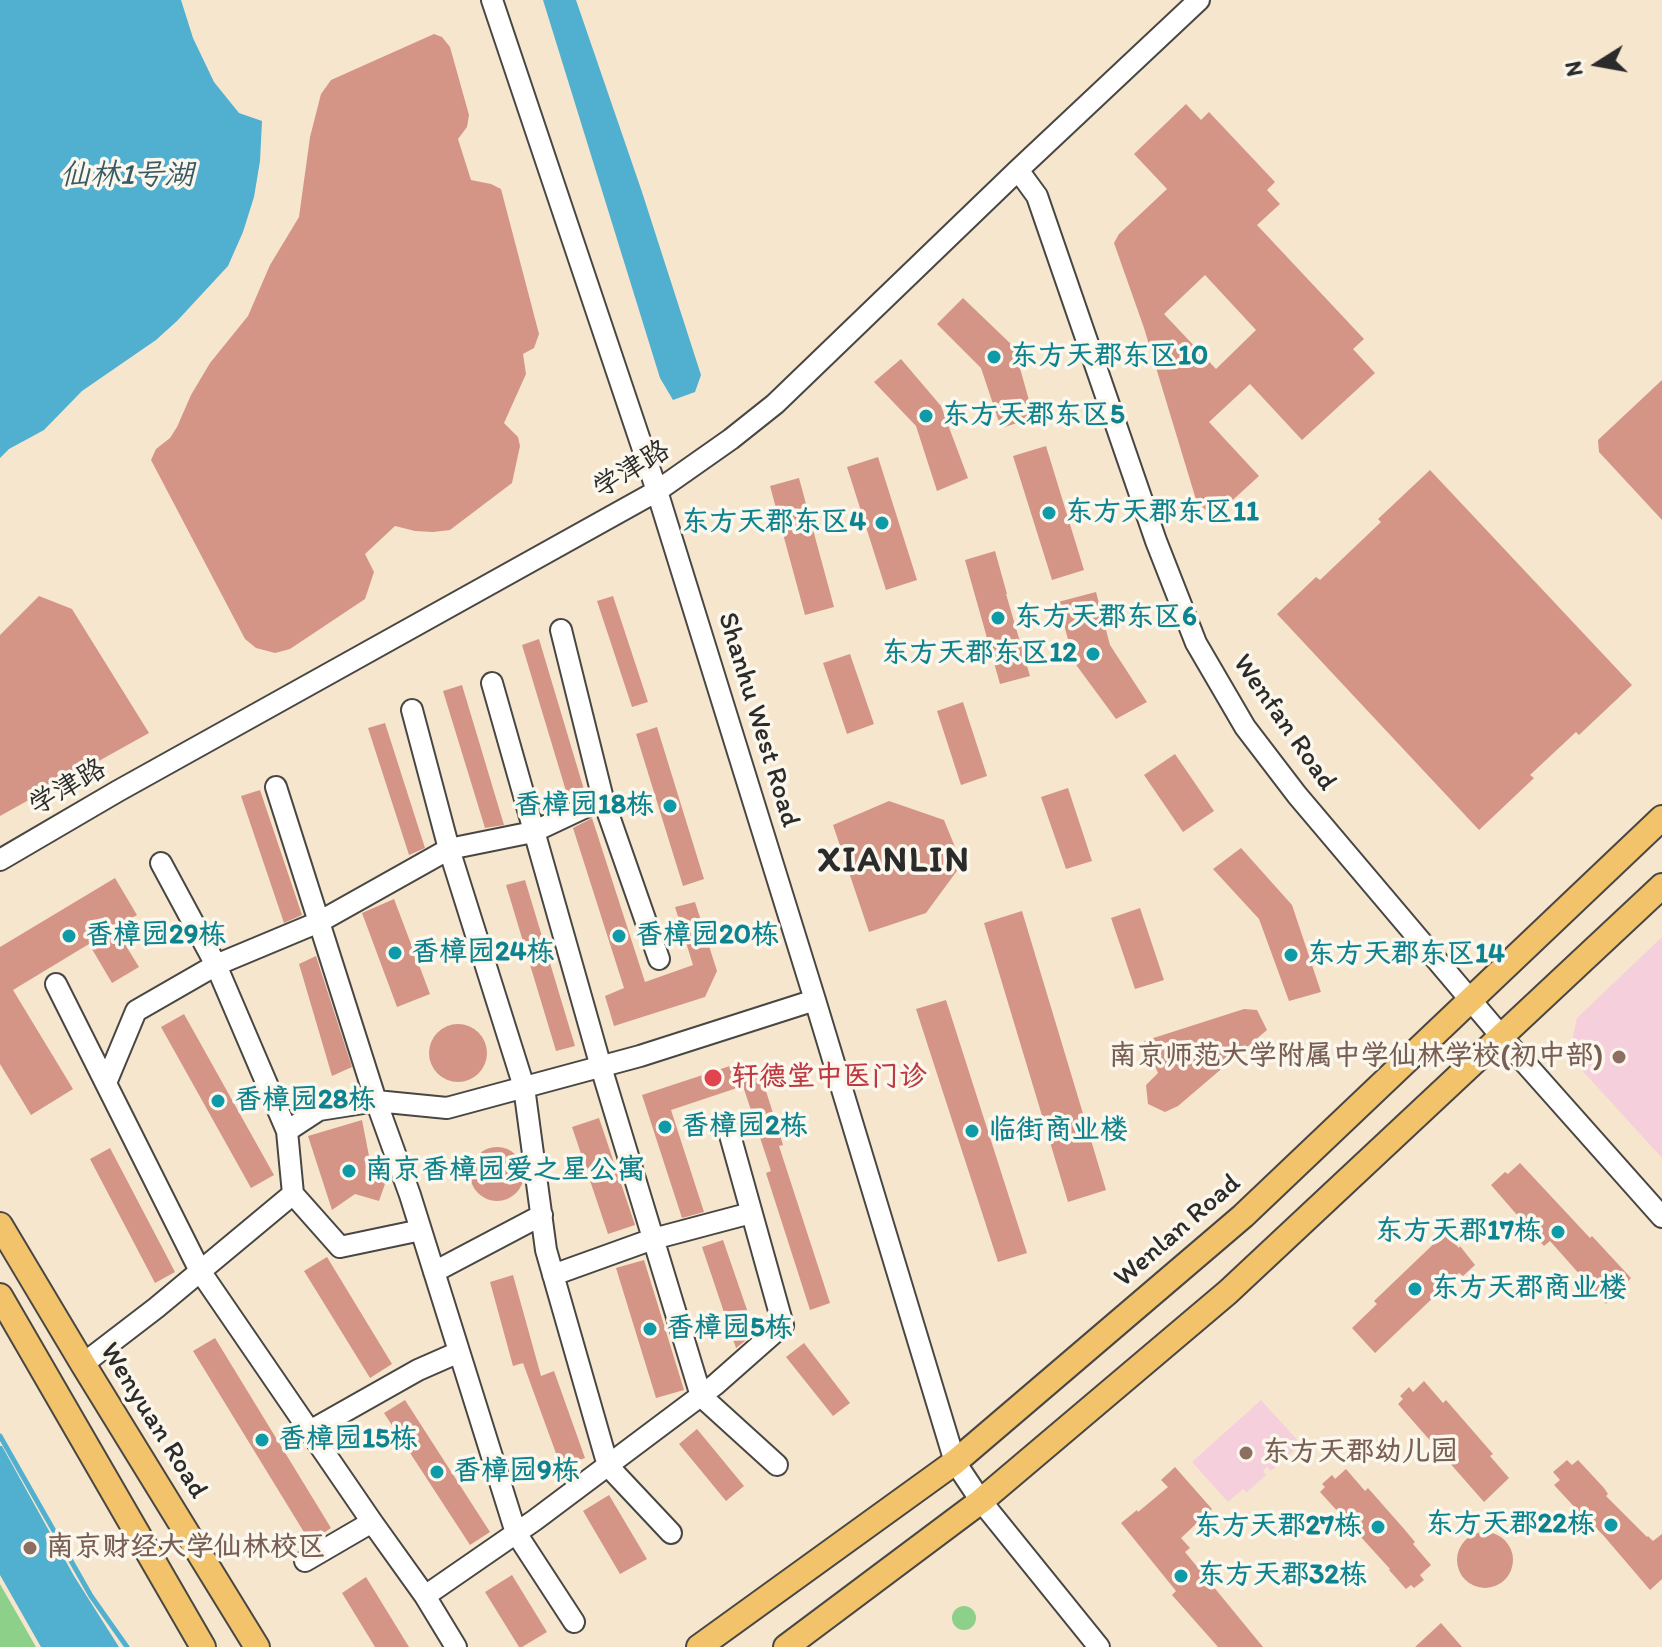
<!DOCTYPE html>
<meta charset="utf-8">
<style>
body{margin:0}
#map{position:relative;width:1662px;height:1647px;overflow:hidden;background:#f6e6ce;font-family:Itim,sans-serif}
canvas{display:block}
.north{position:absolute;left:1558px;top:24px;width:80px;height:80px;-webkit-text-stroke:6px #fbf7ec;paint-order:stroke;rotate:259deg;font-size:22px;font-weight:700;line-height:32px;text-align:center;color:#2b2b2b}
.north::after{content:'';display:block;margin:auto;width:28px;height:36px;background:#2b2b2b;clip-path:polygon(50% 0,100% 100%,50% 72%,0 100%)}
</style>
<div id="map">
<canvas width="1662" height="1647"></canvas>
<div class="north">N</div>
</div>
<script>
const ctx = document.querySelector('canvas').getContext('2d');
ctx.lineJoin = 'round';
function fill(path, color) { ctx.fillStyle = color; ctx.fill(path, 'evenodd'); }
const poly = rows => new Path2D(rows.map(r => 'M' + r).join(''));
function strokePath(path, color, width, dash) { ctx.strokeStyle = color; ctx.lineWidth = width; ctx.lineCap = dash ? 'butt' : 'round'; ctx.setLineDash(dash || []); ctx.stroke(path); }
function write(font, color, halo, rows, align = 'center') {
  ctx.font = font + ' Itim,"LXGW WenKai TC",sans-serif'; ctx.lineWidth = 7; ctx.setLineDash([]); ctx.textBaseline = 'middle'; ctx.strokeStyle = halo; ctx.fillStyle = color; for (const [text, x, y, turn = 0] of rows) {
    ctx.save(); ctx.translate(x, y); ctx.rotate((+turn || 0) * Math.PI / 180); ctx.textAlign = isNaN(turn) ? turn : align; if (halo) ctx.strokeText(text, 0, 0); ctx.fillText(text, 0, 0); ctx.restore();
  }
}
fill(poly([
 [1662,937,1662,1158,1580,1068,1571,1046,1577,1018],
 [1261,1400,1301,1444,1271,1471,1267,1467,1263,1471,1266,1475,1247,1492,1243,1489,1228,1502,1192,1462]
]), '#f5cfdb');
fill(poly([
 [0,1584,36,1647,0,1647],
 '952 1618a12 12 0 1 1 24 0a12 12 0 1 1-24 0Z'
]), '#8cd089');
fill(poly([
 [0,0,181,0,193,38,214,82,239,113,262,121,260,161,254,197,243,232,228,266,177,321,156,340,82,391,44,430,9,449,0,458],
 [543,0,576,0,642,192,701,375,695,392,673,400,660,378],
 [0,1446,2,1446,74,1576,119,1647,41,1647,0,1575]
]), '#51b0d0');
strokePath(poly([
 [0,1436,91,1596,127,1647]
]), '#51b0d0', 5);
fill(poly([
 [434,34,442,37,450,47,469,115,467,127,458,139,471,180,491,184,501,189,539,334,534,348,523,354,526,374,504,423,518,437,520,446,512,483,450,530,433,532,415,531,395,526,365,554,374,572,365,599,290,649,275,653,256,648,245,639,151,460,156,449,170,438,177,427,191,395,210,363,248,316,270,265,299,217,310,137,321,94,331,80],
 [1186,104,1201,120,1209,112,1275,182,1267,190,1280,204,1257,225,1364,339,1353,349,1375,373,1302,440,1250,384,1209,422,1259,476,1224,508,1216,512,1206,510,1197,503,1144,328,1114,243,1119,234,1167,189,1134,154],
 [1205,275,1256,330,1216,369,1164,314],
 [963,298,1014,347,1034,418,1001,428,981,368,937,324],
 [901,359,941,406,968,478,937,491,916,426,874,382],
 [1662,380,1662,520,1599,452,1598,440],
 [1046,446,1084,570,1052,580,1013,456],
 [878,457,917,580,886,590,847,467],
 [1430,470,1632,685,1579,735,1576,732,1530,775,1534,778,1479,830,1277,614,1316,577,1320,580,1381,522,1378,519],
 [799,478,834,607,805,615,770,486],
 [995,551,1007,594,1006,594,1030,676,1000,684,965,560],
 [1096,592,1110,645,1147,702,1116,719,1074,662,1058,602],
 [39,596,72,609,149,733,0,816,0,635],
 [613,596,648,702,632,707,597,601],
 [539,639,585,793,569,801,522,645],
 [850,654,874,724,847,734,823,663],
 [462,685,504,825,485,828,443,691],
 [963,702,987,776,961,785,937,711],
 [385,723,425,848,409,855,368,728],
 [657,727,704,879,683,886,636,734],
 [1175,754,1214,811,1183,832,1144,775],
 [1068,788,1092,861,1066,869,1041,797],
 [260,790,302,915,284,923,241,796],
 [889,801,944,820,962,864,926,913,869,932,833,825],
 [592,818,645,982,693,965,675,907,695,902,717,971,705,997,614,1026,605,996,624,988,573,828],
 [1241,848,1292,905,1321,992,1289,1001,1259,919,1213,869],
 [115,878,137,915,115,928,139,967,112,983,89,944,13,990,73,1089,31,1115,0,1064,0,947],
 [525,880,575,1046,556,1051,506,885],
 [394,899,430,994,397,1007,362,913],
 [1140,908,1164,980,1135,989,1111,918],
 [1022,911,1106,1190,1068,1202,984,923],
 [316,956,352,1067,332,1076,299,964],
 [946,1000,1027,1253,998,1262,916,1009],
 [1244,1009,1257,1010,1267,1030,1178,1106,1165,1112,1148,1104,1146,1085,1158,1073,1144,1041],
 [184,1014,274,1175,251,1188,161,1027],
 '429 1053a29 29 0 1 1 58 0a29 29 0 1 1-58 0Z',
 [736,1064,760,1072,783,1145,779,1146,830,1303,810,1310,766,1173,771,1171,743,1086,671,1110,704,1212,682,1218,642,1095],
 [599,1118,635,1225,608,1234,572,1127],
 [362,1120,370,1161,386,1181,379,1201,355,1194,332,1210,308,1136],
 '470 1174a27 27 0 1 1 54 0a27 27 0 1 1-54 0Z',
 [110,1148,175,1272,155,1283,90,1159],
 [1520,1163,1590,1238,1592,1236,1631,1278,1606,1304,1550,1241,1544,1246,1491,1185,1505,1172,1508,1174],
 [1445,1233,1459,1248,1460,1246,1475,1265,1463,1276,1459,1273,1375,1353,1352,1328,1377,1304,1374,1301],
 [723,1240,755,1333,736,1348,702,1247],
 [327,1257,392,1364,370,1378,304,1271],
 [644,1260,684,1390,656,1398,616,1268],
 [513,1275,541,1376,554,1371,585,1458,561,1467,523,1363,513,1366,490,1282],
 [215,1338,331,1528,310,1542,193,1351],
 [804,1343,850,1403,833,1416,786,1357],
 [1424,1381,1443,1403,1446,1400,1493,1454,1490,1456,1509,1478,1484,1502,1398,1404,1403,1399,1400,1396,1409,1387,1413,1392],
 [405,1400,490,1532,470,1545,384,1413],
 [697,1429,744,1486,726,1501,679,1444],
 [1567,1460,1572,1465,1578,1460,1604,1488,1608,1494,1606,1496,1647,1537,1648,1536,1653,1541,1662,1534,1662,1579,1650,1590,1603,1535,1595,1527,1594,1528,1554,1485,1560,1480,1553,1472],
 [1175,1467,1212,1509,1181,1538,1190,1548,1185,1552,1263,1647,1218,1647,1172,1595,1176,1591,1121,1523,1137,1510,1138,1512,1168,1487,1161,1480],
 [1346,1469,1365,1491,1368,1488,1405,1530,1415,1542,1413,1544,1431,1565,1420,1575,1424,1580,1414,1588,1411,1585,1406,1589,1389,1570,1390,1569,1320,1492,1325,1487,1322,1484,1332,1475,1335,1479],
 [609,1495,647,1559,620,1574,583,1511],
 '1457 1560a28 28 0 1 1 56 0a28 28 0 1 1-56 0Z',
 [512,1575,547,1632,522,1647,519,1647,485,1592],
 [366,1577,409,1647,375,1647,342,1593],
 [1441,1623,1462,1647,1415,1647]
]), '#d49587');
const minor = poly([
 [492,0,657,491,815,1000,955,1462,981,1501,1099,1647],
 [1018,170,1037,196,1156,541,1196,643,1245,727,1297,795,1501,1036,1662,1217],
 [561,630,603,799,659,959],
 [492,683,601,1067,701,1396,777,1465],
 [412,710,449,849,524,1087,546,1250,608,1466,671,1533],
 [276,787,376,1101,410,1195,516,1533,574,1622],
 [0,860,118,791,657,491,731,439,775,404,1018,170,1199,0],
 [161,863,216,965,287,1131],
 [56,984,200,1271,372,1522,425,1596,456,1647],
 [106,1083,136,1011,216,965,319,922,449,849,533,832,603,799],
 [293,1194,340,1247,421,1230],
 [434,1272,542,1215],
 [553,1275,653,1239,751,1213],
 [83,1364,156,1308,293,1194,287,1131,319,1110,376,1101,447,1108,640,1056,815,1000],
 [310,1431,418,1370,459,1352],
 [305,1561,372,1522],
 [425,1596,535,1520,715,1385,783,1325,728,1128]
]);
const major = poly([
 [0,1225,83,1364,257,1647],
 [0,1296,203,1647],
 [699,1647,955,1462,1243,1216,1662,818],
 [786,1647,981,1501,1228,1292,1662,886]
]);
strokePath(minor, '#494743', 24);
strokePath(major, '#494743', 28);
strokePath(minor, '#fff', 20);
strokePath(major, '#f2c36a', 24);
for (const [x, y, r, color] of [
 [994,357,8,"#0f9aa8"],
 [926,416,8,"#0f9aa8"],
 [1049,513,8,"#0f9aa8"],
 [882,523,8,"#0f9aa8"],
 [998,618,8,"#0f9aa8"],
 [1093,654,8,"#0f9aa8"],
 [670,806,8,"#0f9aa8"],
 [69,936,8,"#0f9aa8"],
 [619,936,8,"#0f9aa8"],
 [395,953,8,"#0f9aa8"],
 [1291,955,8,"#0f9aa8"],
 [1619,1057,8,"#8d6e63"],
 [713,1078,10,"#e0444e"],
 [218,1101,8,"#0f9aa8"],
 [665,1127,8,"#0f9aa8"],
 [972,1131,8,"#0f9aa8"],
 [349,1171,8,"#0f9aa8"],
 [1558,1232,8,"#0f9aa8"],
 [1415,1289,8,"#0f9aa8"],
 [650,1329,8,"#0f9aa8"],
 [262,1440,8,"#0f9aa8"],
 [1246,1453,8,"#8d6e63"],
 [437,1472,8,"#0f9aa8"],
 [1611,1525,8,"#0f9aa8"],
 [1378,1527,8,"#0f9aa8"],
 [30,1548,8,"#8d6e63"],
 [1181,1576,8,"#0f9aa8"]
]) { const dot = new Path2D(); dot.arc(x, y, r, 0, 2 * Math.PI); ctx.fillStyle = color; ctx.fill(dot); strokePath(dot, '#fbf7ec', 3); }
write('bold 28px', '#0d838f', '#fbf7ec', [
 ["东方天郡东区10",1010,357],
 ["东方天郡东区5",942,416],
 ["东方天郡东区11",1065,513],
 ["东方天郡东区4",866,523,"right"],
 ["东方天郡东区6",1014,618],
 ["东方天郡东区12",1077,654,"right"],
 ["香樟园18栋",654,806,"right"],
 ["香樟园29栋",85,936],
 ["香樟园20栋",635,936],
 ["香樟园24栋",411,953],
 ["东方天郡东区14",1307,955],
 ["香樟园28栋",234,1101],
 ["香樟园2栋",681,1127],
 ["临街商业楼",988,1131],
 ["南京香樟园爱之星公寓",365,1171],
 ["东方天郡17栋",1542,1232,"right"],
 ["东方天郡商业楼",1431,1289],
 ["香樟园5栋",666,1329],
 ["香樟园15栋",278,1440],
 ["香樟园9栋",453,1472],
 ["东方天郡22栋",1595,1525,"right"],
 ["东方天郡27栋",1362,1527,"right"],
 ["东方天郡32栋",1197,1576]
], 'left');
write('28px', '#2b2b2b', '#fbf7ec', [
 ["学津路",632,470,-31],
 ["Shanhu West Road",758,720,73],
 ["Wenfan Road",1284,723,55],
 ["学津路",68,788,-30],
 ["Wenlan Road",1178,1231,-41],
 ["Wenyuan Road",153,1421,58]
]);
write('bold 28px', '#785e54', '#fbf7ec', [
 ["南京师范大学附属中学仙林学校(初中部)",1603,1057,"right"],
 ["东方天郡幼儿园",1262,1453],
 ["南京财经大学仙林校区",46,1548]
], 'left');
write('bold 28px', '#be3a42', '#fbf7ec', [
 ["轩德堂中医门诊",731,1078]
], 'left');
write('italic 30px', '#385a65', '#fbf7ec', [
 ["仙林1号湖",127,176]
]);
ctx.letterSpacing = '2px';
write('bold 36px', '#2b2b2b', '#fbf7ec', [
 ["XIANLIN",894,862]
]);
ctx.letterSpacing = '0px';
</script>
